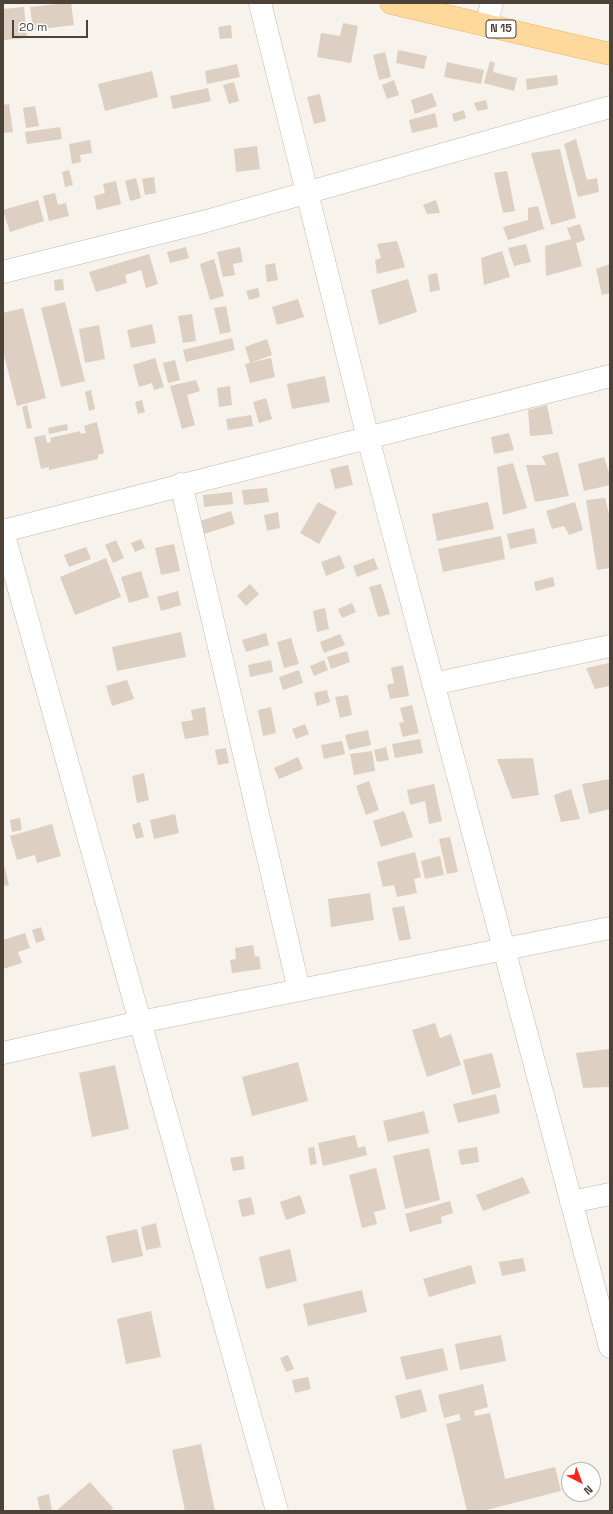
<!DOCTYPE html>
<style>
body{margin:0}
#map{position:relative;width:613px;height:1514px;overflow:hidden;background:#f7f2eb;font-family:"Space Grotesk",sans-serif}
canvas{display:block}
.frame{position:absolute;inset:0;border:4px solid #4c4237;pointer-events:none}
.north{position:absolute;left:561px;top:1462px;width:40px;height:40px;box-sizing:border-box;background:#fff;border:1px solid #b7b3af;border-radius:50%;rotate:138deg;font-size:11px;font-weight:700;line-height:16px;text-align:center;color:#4c4237}
.north::after{content:'';display:block;margin:auto;width:14px;height:18px;background:#ff2319;clip-path:polygon(50% 0,100% 100%,50% 72%,0 100%)}
.scale{position:absolute;left:12px;top:20px;width:76px;height:18px;box-sizing:border-box;border:2px solid #4c4237;border-top:0;padding-left:5px;font-size:12px;line-height:14px;white-space:nowrap;color:#4c4237;-webkit-text-stroke:3px #fff;paint-order:stroke}
</style>
<div id="map">
<canvas width="613" height="1514"></canvas>
<div class="frame"></div>
<div class="north">N</div>
<div class="scale">20 m</div>
</div>
<script>
const ctx = document.querySelector('canvas').getContext('2d');
ctx.lineJoin = 'round';
function fill(path, color) { ctx.fillStyle = color; ctx.fill(path, 'evenodd'); }
const poly = rows => new Path2D(rows.map(r => 'M' + r).join(''));
function strokePath(path, color, width, dash) { ctx.strokeStyle = color; ctx.lineWidth = width; ctx.lineCap = dash ? 'butt' : 'round'; ctx.setLineDash(dash || []); ctx.stroke(path); }
function write(font, color, halo, rows, align = 'center') {
  ctx.font = font + ' "Space Grotesk",sans-serif'; ctx.lineWidth = 3; ctx.setLineDash([]); ctx.textBaseline = 'middle'; ctx.strokeStyle = halo; ctx.fillStyle = color; for (const [text, x, y, turn = 0] of rows) {
    ctx.save(); ctx.translate(x, y); ctx.rotate((+turn || 0) * Math.PI / 180); ctx.textAlign = isNaN(turn) ? turn : align; if (halo) ctx.strokeText(text, 0, 0); ctx.fillText(text, 0, 0); ctx.restore();
  }
}
fill(poly([
 [65,3,71,3,74,25,33,30,30,7],
 [24,7,27,38,3,40,3,9],
 [343,23,358,26,351,63,317,57,321,33,340,36],
 [231,25,232,38,220,39,218,27],
 [398,50,427,56,424,69,396,63],
 [385,52,391,77,379,80,373,55],
 [490,61,495,63,493,72,517,78,514,91,484,83],
 [447,62,484,70,481,84,444,77],
 [237,64,240,77,207,84,205,71],
 [152,71,158,97,105,111,98,84],
 [557,75,558,85,527,90,526,79],
 [394,80,399,95,387,99,382,85],
 [234,82,239,101,229,104,223,85],
 [208,88,211,101,173,109,170,96],
 [432,93,437,106,415,114,411,100],
 [320,94,326,121,314,124,307,97],
 [486,100,488,109,477,111,474,103],
 [9,104,13,132,3,133,3,105],
 [35,106,39,126,26,128,23,108],
 [464,110,466,118,454,122,452,114],
 [435,113,438,127,412,133,409,120],
 [60,127,62,139,27,144,25,132],
 [576,139,587,180,597,178,599,192,578,197,564,144],
 [90,140,92,153,80,155,81,162,72,164,69,144],
 [257,146,260,169,236,172,234,149],
 [560,149,576,218,551,225,531,153],
 [69,170,73,185,65,187,62,172],
 [507,171,515,211,503,213,494,173],
 [154,177,156,193,145,195,142,179],
 [136,178,141,198,130,201,125,181],
 [116,181,121,204,97,210,94,196,105,193,103,184],
 [55,193,58,205,66,203,69,216,49,221,43,196],
 [38,200,44,221,10,232,3,210],
 [436,200,440,213,427,214,423,205],
 [538,206,544,229,508,240,503,227,528,220,528,208],
 [580,224,585,240,576,243,582,266,546,276,545,246,571,239,567,228],
 [397,241,405,267,377,274,375,260,381,258,377,244],
 [526,244,531,262,514,266,508,248],
 [186,247,189,258,170,263,167,252],
 [240,247,243,262,233,264,235,275,223,277,217,252],
 [502,251,510,277,484,285,481,258],
 [149,254,158,284,146,288,141,270,125,275,127,283,96,292,89,272],
 [214,259,224,296,210,300,200,264],
 [275,263,278,280,267,282,265,265],
 [610,264,610,293,602,295,596,269],
 [437,273,440,290,430,292,428,275],
 [63,279,64,290,55,291,54,280],
 [408,279,417,312,379,325,371,290],
 [258,288,260,297,249,300,246,291],
 [298,299,304,317,277,325,272,307],
 [65,302,85,381,61,387,41,308],
 [226,306,231,332,220,334,214,308],
 [23,308,46,398,17,406,3,351,3,313],
 [192,314,196,341,183,343,178,316],
 [152,324,156,343,131,348,127,330],
 [99,325,105,359,85,363,79,329],
 [232,338,235,350,186,362,183,350],
 [267,339,272,355,250,363,245,347],
 [155,358,164,387,154,390,152,383,139,387,133,365],
 [271,358,275,377,250,383,245,364],
 [175,360,180,380,168,383,163,363],
 [325,376,330,402,292,409,287,384],
 [196,380,200,391,187,395,195,425,182,429,170,386],
 [230,386,232,405,219,407,217,388],
 [91,390,95,409,89,411,85,392],
 [266,398,272,419,259,423,253,402],
 [142,400,145,412,138,414,135,402],
 [27,405,32,428,27,429,22,407],
 [547,405,553,434,530,436,528,410],
 [251,415,253,426,228,430,226,419],
 [97,422,104,453,98,455,98,459,49,470,49,467,41,469,34,437,45,435,47,443,51,442,50,438,80,431,81,434,86,433,84,426],
 [67,424,68,430,49,434,48,428],
 [509,433,514,450,494,454,491,437],
 [558,452,569,496,535,502,526,465,546,465,542,456],
 [604,457,610,476,610,485,584,491,578,464],
 [513,463,527,508,503,515,497,467],
 [348,465,353,485,335,489,330,469],
 [267,488,269,502,244,505,242,490],
 [232,492,233,504,204,507,203,495],
 [605,498,610,518,610,568,597,570,586,500],
 [318,502,337,512,319,544,300,533],
 [488,502,494,529,437,541,432,514],
 [575,502,583,530,569,535,564,526,552,529,546,511],
 [231,511,235,524,204,534,200,521],
 [278,512,280,528,267,531,264,515],
 [534,528,537,543,510,549,507,534],
 [501,536,505,559,443,572,438,549],
 [141,539,145,548,135,552,131,543],
 [116,540,124,558,113,563,105,545],
 [174,544,180,571,161,575,155,548],
 [86,547,91,559,69,567,64,555],
 [340,555,345,568,326,576,321,562],
 [106,558,121,597,75,615,60,577],
 [374,558,378,569,357,577,353,566],
 [141,571,149,597,129,603,121,577],
 [553,577,555,586,536,591,534,582],
 [250,584,259,594,246,606,237,596],
 [381,584,390,614,378,617,369,587],
 [178,591,181,605,161,611,157,597],
 [352,603,356,612,342,618,338,609],
 [325,608,329,629,317,632,313,611],
 [181,632,186,657,117,671,112,647],
 [266,633,269,645,246,652,242,640],
 [340,634,345,645,324,653,320,642],
 [291,638,299,664,284,668,277,642],
 [347,651,350,662,331,669,327,657],
 [271,660,273,672,250,677,248,665],
 [324,660,328,670,314,676,310,666],
 [609,663,610,686,595,689,586,668],
 [403,665,409,696,390,699,387,685,394,683,391,668],
 [299,670,303,683,283,690,279,677],
 [127,680,134,699,112,706,106,686],
 [327,690,330,702,317,706,314,693],
 [348,695,352,715,340,718,335,697],
 [412,705,419,733,403,737,399,723,404,722,400,708],
 [205,707,209,735,185,739,181,722,193,720,191,710],
 [271,707,276,733,263,736,258,710],
 [305,724,309,734,296,739,292,729],
 [368,730,371,745,349,750,345,735],
 [420,739,423,753,395,758,392,744],
 [342,741,345,754,324,759,321,745],
 [386,747,389,760,377,762,374,750],
 [226,748,229,763,218,765,215,750],
 [372,751,375,771,354,775,350,754],
 [298,757,303,769,279,779,274,768],
 [533,758,539,795,512,799,497,759],
 [144,773,149,800,137,803,132,776],
 [610,779,610,809,589,814,582,784],
 [369,781,379,810,366,815,356,786],
 [434,784,442,821,429,824,425,801,410,805,407,790],
 [571,789,580,819,561,822,554,795],
 [404,811,413,837,381,847,373,821],
 [175,814,179,833,154,839,150,820],
 [20,818,22,830,12,832,10,820],
 [140,822,144,837,136,839,132,825],
 [52,824,61,856,37,863,35,855,17,860,10,836],
 [450,837,458,872,447,874,439,839],
 [415,852,421,877,414,879,417,893,397,897,394,885,383,887,377,862],
 [440,856,444,875,425,879,421,861],
 [3,861,9,885,3,886],
 [370,893,374,920,331,927,328,899],
 [404,906,411,939,399,941,392,908],
 [41,927,45,940,36,943,32,930],
 [25,933,30,948,18,952,22,963,3,969,3,940],
 [253,945,255,957,259,956,261,969,232,973,230,960,236,959,235,948],
 [435,1023,440,1038,451,1034,461,1065,427,1077,412,1030],
 [610,1049,610,1087,583,1088,576,1053],
 [492,1053,501,1087,472,1095,463,1060],
 [298,1062,308,1101,252,1116,242,1077],
 [115,1065,129,1129,92,1137,79,1073],
 [496,1094,500,1113,458,1123,453,1104],
 [424,1111,429,1133,388,1142,383,1121],
 [355,1135,358,1148,365,1146,367,1155,323,1166,318,1143],
 [314,1147,317,1164,310,1165,308,1148],
 [477,1147,479,1162,461,1165,458,1150],
 [429,1148,440,1200,405,1209,393,1156],
 [243,1156,245,1169,233,1171,230,1158],
 [376,1168,386,1209,374,1212,377,1224,362,1228,349,1175],
 [523,1177,530,1193,483,1211,476,1195],
 [300,1195,306,1213,286,1220,280,1202],
 [251,1197,255,1214,242,1217,238,1200],
 [450,1201,453,1213,441,1217,442,1223,410,1232,405,1214],
 [156,1223,161,1247,146,1250,141,1227],
 [137,1229,143,1256,112,1263,106,1236],
 [290,1249,297,1281,266,1289,259,1257],
 [523,1258,526,1271,502,1276,499,1262],
 [471,1265,476,1283,429,1297,423,1279],
 [362,1290,367,1312,308,1326,303,1304],
 [151,1311,161,1357,126,1364,117,1319],
 [501,1335,506,1361,460,1370,455,1344],
 [443,1348,448,1370,406,1380,400,1357],
 [288,1355,294,1369,286,1372,280,1358],
 [308,1377,311,1389,295,1393,292,1380],
 [483,1384,488,1407,474,1411,475,1416,490,1413,505,1479,555,1467,561,1491,482,1511,467,1511,446,1424,461,1420,459,1414,444,1418,438,1395],
 [421,1389,427,1411,401,1419,395,1396],
 [201,1444,215,1511,185,1511,172,1450],
 [90,1482,113,1508,110,1511,56,1511],
 [49,1494,52,1511,40,1511,37,1497]
]), '#ddcfc2');
const minor = poly([
 [260,3,368,438,610,1347],
 [486,25,492,3],
 [3,272,203,222,610,107],
 [181,484,299,990],
 [3,531,610,376],
 [3,532,277,1511],
 [433,684,610,646],
 [3,1053,140,1022,610,928],
 [571,1202,610,1194]
]);
const major = poly([
 [391,3,610,54]
]);
strokePath(minor, '#c3b9ac', 23);
strokePath(major, '#efb560', 23);
strokePath(minor, '#fff', 22);
strokePath(major, '#ffd89b', 22);
for (const [x, y, w] of [
 [501,29,30]
]) { const box = new Path2D(); box.roundRect(x - w / 2, y - 9, w, 18, 3); ctx.fillStyle = '#fff'; ctx.fill(box); strokePath(box, '#4c4237', 1); }
write('bold 11px', '#4c4237', null, [
 ["N 15",501,29]
]);
</script>
